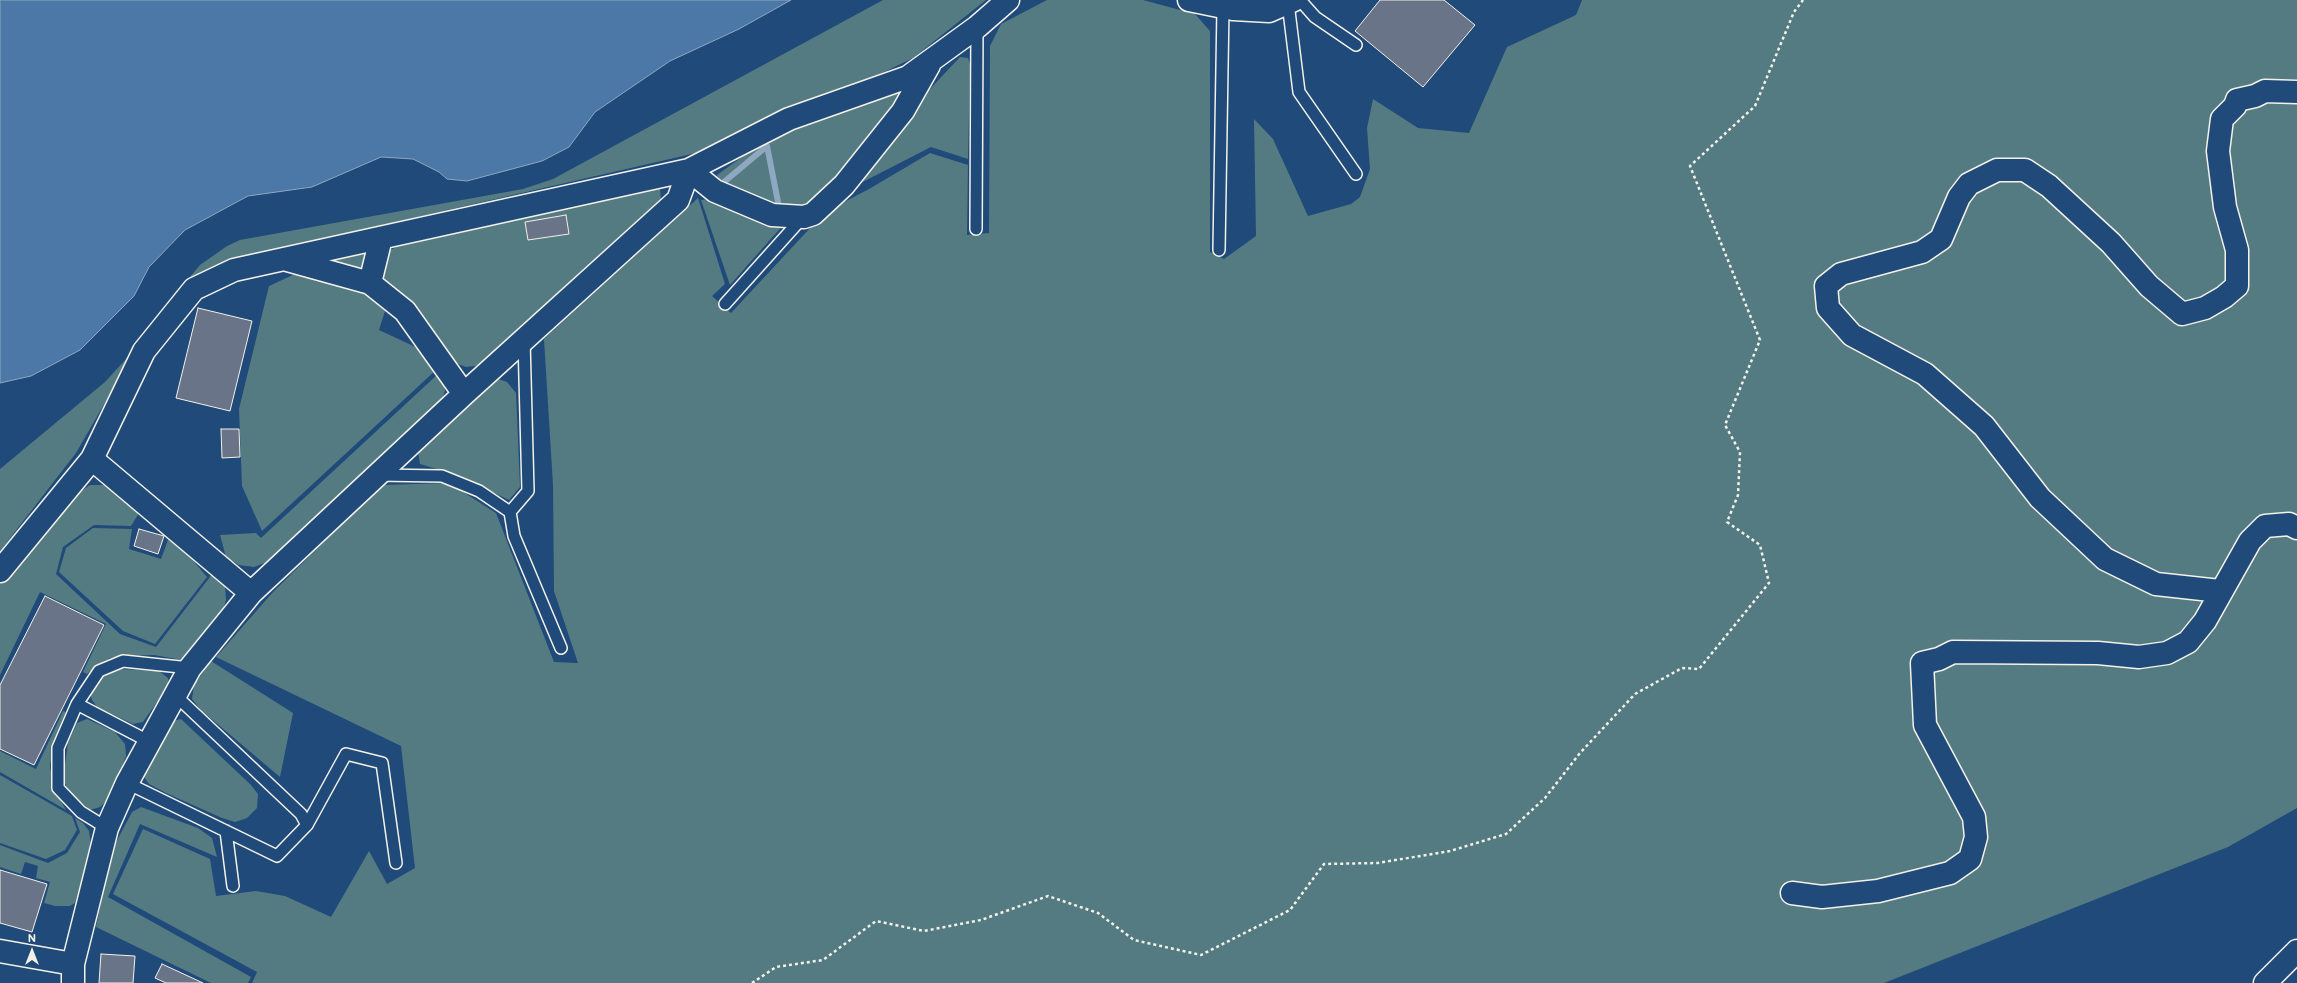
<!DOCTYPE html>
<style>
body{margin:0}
#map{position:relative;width:2297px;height:983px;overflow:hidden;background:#1f4a7a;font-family:"Balsamiq Sans",sans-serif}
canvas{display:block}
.north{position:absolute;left:12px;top:931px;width:40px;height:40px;-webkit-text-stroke:3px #1f4a7a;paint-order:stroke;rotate:0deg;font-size:11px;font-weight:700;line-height:16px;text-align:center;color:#f4f1e8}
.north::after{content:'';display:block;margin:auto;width:14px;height:18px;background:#f4f1e8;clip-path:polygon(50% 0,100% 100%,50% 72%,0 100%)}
</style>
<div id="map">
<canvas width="2297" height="983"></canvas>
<div class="north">N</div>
</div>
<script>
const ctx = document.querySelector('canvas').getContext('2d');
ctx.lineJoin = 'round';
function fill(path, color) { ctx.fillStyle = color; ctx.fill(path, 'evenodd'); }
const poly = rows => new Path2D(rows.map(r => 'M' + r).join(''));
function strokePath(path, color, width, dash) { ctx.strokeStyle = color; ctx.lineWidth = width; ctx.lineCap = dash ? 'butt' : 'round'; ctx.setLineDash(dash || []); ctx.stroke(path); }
fill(poly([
 [883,0,986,0,913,58,878,75,788,109,696,153,256,254,218,265,178,291,200,265,227,246,240,240,523,189,553,179],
 [1047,0,1143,0,1195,14,1210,31,1210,252,1224,259,1256,236,1254,119,1273,139,1308,216,1351,204,1360,197,1370,169,1367,128,1373,99,1418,128,1469,133,1507,47,1576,15,1582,0,2297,0,2297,808,2228,847,1884,983,252,983,257,972,113,894,143,829,210,859,216,896,256,891,285,896,331,917,369,851,387,884,415,868,401,746,216,657,273,592,382,485,449,483,496,513,554,662,578,663,554,591,553,485,544,339,698,198,725,284,712,296,731,313,825,212,869,189,930,153,968,165,967,235,989,233,990,46,1001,24],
 [960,57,968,58,970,64,968,159,931,147,849,189,929,90],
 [893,90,901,93,901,106,831,191,794,212,721,188,717,175,764,141],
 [660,188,661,200,483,365,466,367,455,363,382,280,385,253,396,247],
 [714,198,785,223,730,285,701,200],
 [361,250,368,254,366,271,323,259],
 [295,274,358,289,385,311,379,330,422,350,436,370,262,531,242,486,239,409,269,286],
 [137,347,76,453,0,551,0,469,105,382],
 [438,374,444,381,445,391,440,405,267,562,254,567,239,565,226,557,220,535,256,533,261,538],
 [498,379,507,382,516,393,520,487,509,500,457,475,420,464,418,451],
 [90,485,104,485,139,513,131,526,94,525,63,547,56,574,120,634,156,647,213,573,225,585,226,600,222,613,187,661,154,655,121,656,110,658,94,668,87,674,83,672,106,624,40,592,0,675,0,584,53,516,58,519,78,493],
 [93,528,132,529,129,549,161,559,168,540,181,546,207,577,155,644,123,631,59,572,66,548],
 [211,661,293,713,280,777,202,711,192,699,194,685],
 [120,669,159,671,168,678,169,685,143,722,133,724,97,707,92,700,90,693,101,678],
 [63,711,66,712,54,740,50,766,54,789,66,810,0,772,0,751,36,769],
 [87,719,115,732,125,744,126,756,110,798,100,807,90,810,68,791,63,778,68,743,77,723],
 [181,719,251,785,258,794,257,808,247,818,235,822,222,818,166,793,149,784,144,777,172,721],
 [0,775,72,816,77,830,65,850,46,859,0,843],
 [141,807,198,828,212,838,217,857,140,824,108,897,251,977,248,983,211,983,96,927,112,850,132,812],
 [75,818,83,823,89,831,91,844,89,857,75,903,70,906,55,906,44,903,50,882,36,878,38,866,25,862,21,874,0,867,0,845,48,863,67,853,80,832]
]), '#547b82');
const water = poly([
 [0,0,791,0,739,29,670,61,595,112,569,147,542,161,467,181,447,179,439,172,413,159,381,157,312,187,248,196,185,230,149,267,134,296,80,350,31,376,0,383,0,0]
]);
fill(water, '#4c78a7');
strokePath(water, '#8fa8c1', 1);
strokePath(poly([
 [724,182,767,146,779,207]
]), '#8fa8c1', 6);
const building = poly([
 [1380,0,1444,0,1475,25,1423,87,1355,31,1380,0],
 [566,215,569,234,528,240,525,222,566,215],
 [198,308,252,321,230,411,176,398,198,308],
 [221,429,239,429,240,457,222,458,221,429],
 [139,529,164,536,158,554,134,546,139,529],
 [45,596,104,625,34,765,0,749,0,685,45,596],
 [0,870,47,884,32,932,0,923,0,870],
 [101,954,135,956,133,983,99,983,101,954],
 [162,964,203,983,166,983,155,978,162,964]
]);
fill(building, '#6a7489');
strokePath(building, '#f4f1e8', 1);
const service = poly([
 [1300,0,1315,17,1356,45],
 [1288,3,1299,92,1356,174],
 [976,229,977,27],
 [1219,250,1223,7],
 [725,304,803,217],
 [378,475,442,476,479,491,510,512,514,536,561,648],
 [510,512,528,491,524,340],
 [77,704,150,742],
 [127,783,277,856,307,825,301,814,175,695],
 [307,825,346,754,382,763,396,863],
 [107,828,81,812,58,788,58,748,77,704,99,671,123,661,190,668],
 [226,831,233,886]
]);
const minor = poly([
 [1189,0,1233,9,1269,11,1294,0],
 [287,260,370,283,405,311,464,394],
 [370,283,381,238],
 [92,459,251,593],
 [0,571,92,459,144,351,194,289,234,270,689,170,715,191,772,215,804,217,813,214,844,185,903,111,929,65],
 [2220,591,2156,584,2105,559,2040,498,1984,426,1925,374,1852,335,1828,308,1826,286,1841,274,1922,252,1941,239,1959,197,1969,184,1997,170,2025,170,2049,186,2111,243,2149,286,2182,314,2205,308,2224,297,2237,286,2237,250,2225,207,2218,151,2222,119,2235,106,2237,100,2255,96,2265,91,2297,92],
 [1792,893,1822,897,1878,891,1950,873,1970,859,1976,837,1974,817,1925,725,1922,663,1939,659,1953,652,2098,653,2139,657,2167,653,2188,642,2205,621,2250,541,2265,526,2289,524,2297,528],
 [0,951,73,964],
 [73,983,73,964,107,828,127,783,190,668,251,593,464,394,678,200,689,170,789,119,908,77,977,27,1008,0],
 [2265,983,2297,951]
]);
strokePath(service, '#f4f1e8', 14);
strokePath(minor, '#f4f1e8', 25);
strokePath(poly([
 [752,983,776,967,823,960,876,921,924,931,981,920,1048,896,1098,913,1134,940,1201,955,1290,910,1324,864,1378,863,1450,851,1506,834,1545,798,1580,753,1635,694,1682,668,1699,669,1769,583,1760,545,1727,522,1738,495,1740,452,1725,425,1760,340,1690,166,1755,106,1794,12,1803,0]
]), '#f4f1e8', 2.5, [3, 3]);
strokePath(service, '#1f4a7a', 11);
strokePath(minor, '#1f4a7a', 22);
</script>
